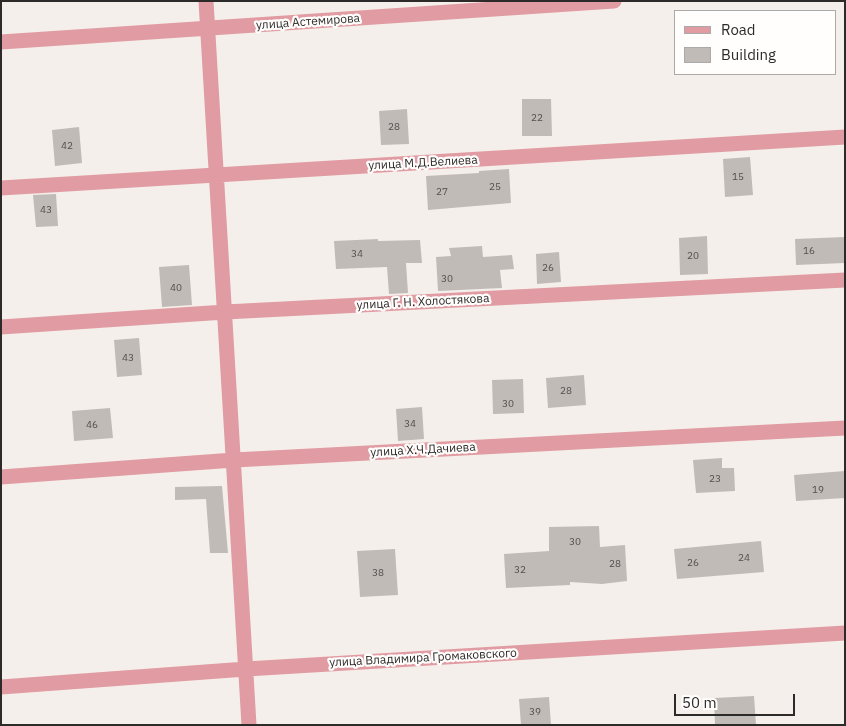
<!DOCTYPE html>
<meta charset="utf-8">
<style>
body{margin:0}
#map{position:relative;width:846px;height:726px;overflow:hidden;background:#f5efeb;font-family:"IBM Plex Sans",sans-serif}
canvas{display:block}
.frame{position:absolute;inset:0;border:2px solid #2d2b29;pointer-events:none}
.legend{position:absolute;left:674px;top:10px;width:162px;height:65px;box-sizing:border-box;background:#fffefd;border:1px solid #abaaa8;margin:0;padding:6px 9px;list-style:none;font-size:15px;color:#2d2b29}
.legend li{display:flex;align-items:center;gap:10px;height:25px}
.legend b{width:25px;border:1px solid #abaaa8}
.scale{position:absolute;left:674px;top:694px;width:121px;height:22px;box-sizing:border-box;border:2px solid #2d2b29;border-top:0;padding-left:6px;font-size:15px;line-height:18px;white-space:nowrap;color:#2d2b29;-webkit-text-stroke:4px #fffefd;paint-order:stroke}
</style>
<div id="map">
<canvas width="846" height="726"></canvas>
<div class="frame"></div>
<ul class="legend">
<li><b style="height:6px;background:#e09ca2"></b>Road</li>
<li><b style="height:14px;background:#c1bbb7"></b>Building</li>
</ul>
<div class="scale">50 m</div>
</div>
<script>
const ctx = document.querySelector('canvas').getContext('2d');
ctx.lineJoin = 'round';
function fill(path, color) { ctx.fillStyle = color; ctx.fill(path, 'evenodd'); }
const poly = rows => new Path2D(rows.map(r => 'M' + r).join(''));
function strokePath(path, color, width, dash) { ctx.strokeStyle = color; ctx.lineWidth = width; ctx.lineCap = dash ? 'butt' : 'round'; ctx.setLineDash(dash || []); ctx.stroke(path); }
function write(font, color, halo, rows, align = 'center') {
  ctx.font = font + ' "IBM Plex Sans",sans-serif'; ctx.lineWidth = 4.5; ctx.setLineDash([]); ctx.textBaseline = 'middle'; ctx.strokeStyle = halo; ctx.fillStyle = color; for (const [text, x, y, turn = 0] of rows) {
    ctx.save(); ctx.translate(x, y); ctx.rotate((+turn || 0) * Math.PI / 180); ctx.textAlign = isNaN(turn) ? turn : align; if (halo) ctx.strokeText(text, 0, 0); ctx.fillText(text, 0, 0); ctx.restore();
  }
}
fill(poly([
 [522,99,551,99,552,136,522,136],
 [407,109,409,144,381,145,379,111],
 [79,127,82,163,55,166,52,130],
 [750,157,753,195,725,197,723,159],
 [509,169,511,203,428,210,426,176,479,173,479,171],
 [56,194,58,226,36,227,33,195],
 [707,236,708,274,680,275,679,238],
 [845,237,845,263,796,265,795,239],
 [378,239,378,241,420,240,422,263,406,263,408,293,389,294,387,267,336,269,334,241],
 [482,246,483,257,512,255,514,269,500,270,502,288,438,291,436,257,451,256,449,248],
 [559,252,561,282,537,284,536,254],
 [189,265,192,305,162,307,159,267],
 [139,338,142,375,117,377,114,340],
 [584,375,586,405,548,408,546,378],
 [523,379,524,413,493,414,492,380],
 [422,407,424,439,398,441,396,409],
 [110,408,113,438,74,441,72,411],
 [722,458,722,468,734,468,735,491,696,493,693,460],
 [845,471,845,498,796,501,794,475],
 [222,486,228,553,210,553,206,499,175,500,175,487],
 [599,526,600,547,625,545,627,581,602,584,570,582,570,585,506,588,504,554,549,551,549,527],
 [761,541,764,572,677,579,674,549],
 [395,549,398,595,360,597,357,551],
 [754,696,756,725,715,725,714,698],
 [549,697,551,725,521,725,519,699]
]), '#c1bbb7');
strokePath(poly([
 [206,1,249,725],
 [1,42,614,1],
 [1,188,845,137],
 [1,327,225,312,845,280],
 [1,477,234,460,845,428],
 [1,687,246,669,845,633]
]), '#e09ca2', 15);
write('10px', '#524f4c', null, [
 ["22",537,118],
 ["28",394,127],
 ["42",67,146],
 ["15",738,177],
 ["25",495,187],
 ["27",442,192],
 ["43",46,210],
 ["16",809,251],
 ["34",357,254],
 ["20",693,256],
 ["26",548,268],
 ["30",447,279],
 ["40",176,288],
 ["43",128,358],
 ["28",566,391],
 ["30",508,404],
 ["34",410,424],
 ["46",92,425],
 ["23",715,479],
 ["19",818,490],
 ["30",575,542],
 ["24",744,558],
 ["26",693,563],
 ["28",615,564],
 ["32",520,570],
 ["38",378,573],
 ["39",535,712]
]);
write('12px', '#2d2b29', '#fffefd', [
 ["улица Астемирова",308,22,-4],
 ["улица М.Д.Велиева",423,163,-3],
 ["улица Г. Н. Холостякова",423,302,-3],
 ["улица Х.Ч.Дачиева",423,450,-3],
 ["улица Владимира Громаковского",423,658,-3]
]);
</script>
